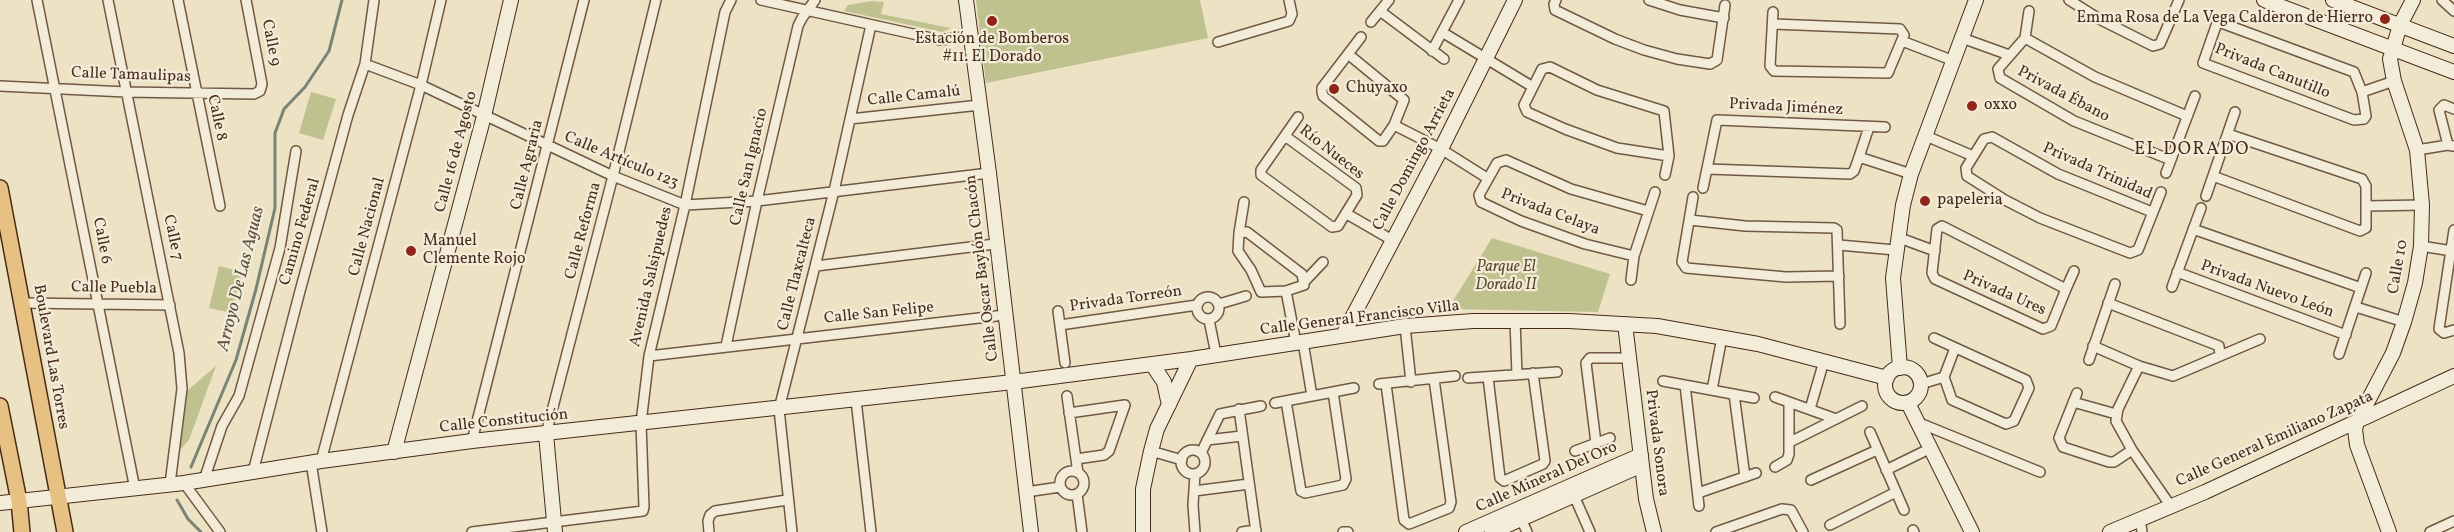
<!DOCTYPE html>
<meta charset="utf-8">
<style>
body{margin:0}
canvas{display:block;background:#ede2c4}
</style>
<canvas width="2454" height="532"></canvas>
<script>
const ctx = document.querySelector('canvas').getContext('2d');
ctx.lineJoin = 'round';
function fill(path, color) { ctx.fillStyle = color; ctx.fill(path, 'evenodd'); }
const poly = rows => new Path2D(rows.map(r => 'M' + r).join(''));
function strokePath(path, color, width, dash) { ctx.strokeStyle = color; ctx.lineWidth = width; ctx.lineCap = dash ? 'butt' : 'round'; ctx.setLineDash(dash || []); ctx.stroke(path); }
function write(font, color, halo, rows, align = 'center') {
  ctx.font = font + ' Vollkorn,serif'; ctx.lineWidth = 4.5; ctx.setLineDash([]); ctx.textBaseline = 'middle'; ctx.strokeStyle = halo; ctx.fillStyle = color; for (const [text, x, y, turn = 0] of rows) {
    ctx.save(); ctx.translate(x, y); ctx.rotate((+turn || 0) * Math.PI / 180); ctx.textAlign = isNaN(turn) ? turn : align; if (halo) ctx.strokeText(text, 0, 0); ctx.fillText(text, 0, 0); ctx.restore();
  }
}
fill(poly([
 [976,0,1200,0,1208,38,986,83],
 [872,1,884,2,881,14,951,28,942,32,844,11,848,5],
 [311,92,336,99,323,140,299,133],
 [1492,238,1610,274,1598,312,1448,309],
 [219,266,242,272,232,313,209,308],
 [216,366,189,440,178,452,187,391]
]), '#bfc18f');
strokePath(poly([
 [191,467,236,360,256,289,275,208,275,133,284,109,305,87,329,51,342,0],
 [177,500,188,519,201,532]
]), '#798376', 3);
const street = poly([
 [37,0,135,489],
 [108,0,179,353,182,389,170,484],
 [178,0,220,206],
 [761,0,940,40,970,36],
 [1556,0,1554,4,1555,10,1615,39,1644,50,1677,59,1710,64,1717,60,1725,5],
 [1649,0,1680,10,1724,18],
 [2069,0,2101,20,2153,46,2160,44,2179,0],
 [2442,0,2454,11],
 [1380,11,1444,59],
 [2029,11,2025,38,1998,69,2000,78,2074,121,2171,160],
 [1371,22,1389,0],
 [2219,22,2354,72,2362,92,2366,116,2364,119,2354,120,2203,63,2217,23,2219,22],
 [1773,24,1900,29,1904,35,1888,73,1774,71,1770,66,1773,12],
 [1442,32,1533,87],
 [1962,38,2009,55],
 [2025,38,2095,77,2187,116],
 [1902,41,1954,61],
 [1218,42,1289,21,1292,14,1289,0],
 [1432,51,1459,0],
 [1348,54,1404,100,1394,125,1383,141,1379,141,1323,96,1322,92,1322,88,1361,37],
 [365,64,421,85,613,176,685,205,757,201,989,173],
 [0,86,126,92,254,94,260,91,262,84,246,0],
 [2362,92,2394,81],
 [850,119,980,105],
 [1394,125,1441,149,1487,178],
 [1285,136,1356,188,1357,195,1338,226,1332,227,1261,175,1261,170,1298,117],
 [1926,136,1973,156],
 [2448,145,2439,110,2444,105,2454,109],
 [2417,150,2448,145,2453,146],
 [1859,157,1911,174],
 [1707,169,1850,174,1854,171,1859,157,1869,127],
 [2166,173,2195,96],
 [1665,175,1669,156,1664,111,1597,90,1550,67,1542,69,1524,105,1527,112,1565,129,1617,148,1669,156],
 [2213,176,2360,231,2366,228,2366,186,2362,179,2228,134],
 [1703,188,1717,120,1885,127],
 [2206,196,2235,112],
 [1693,197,1682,262,1686,268,1786,277,1839,276],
 [2367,206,2422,205],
 [2152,212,2058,174,1992,137,1984,139,1966,168,1967,176,2005,200,2040,218,2130,253,2138,250,2161,192],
 [1347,214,1392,240],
 [1690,220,1745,226,1834,228,1837,230,1840,324],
 [2193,229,2361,288],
 [2454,230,2439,329,2444,333,2454,330],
 [1239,233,1247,232,1302,274,1304,285,1286,291,1261,292,1251,270,1238,251,1239,233,1244,202],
 [1897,237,1935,251],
 [1839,245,1895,250],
 [2421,246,2452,251],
 [1634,256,1585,244,1521,221,1481,202,1479,195,1497,163,1506,160,1571,189,1648,211],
 [816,266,995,244],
 [2177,272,2346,335],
 [1631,280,1634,256,1655,192],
 [1305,281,1323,262],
 [2172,287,2201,208],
 [2066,289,1942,226,1937,229,1932,273,1935,279,2043,329,2051,326,2066,289,2074,271],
 [1286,291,1296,343],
 '1197 308a11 11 0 1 1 22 0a11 11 0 1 1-22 0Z',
 [22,303,170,305],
 [2108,303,2219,346,2220,355],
 [1219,304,1246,296],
 [2356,307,2404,322],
 [1058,311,1065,363],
 [1209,320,1216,354],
 [1515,320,1517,375],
 [1060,325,1197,305],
 [1405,326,1411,382],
 [1934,338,2026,380,2029,388,2014,421,2006,424,1952,400,1944,377,1955,348],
 [1303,342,1312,396],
 [726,346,757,201,798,26,802,18,815,0],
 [2093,346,2139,366,2173,376,2260,339],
 [2339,354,2366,273],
 [649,356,1005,315],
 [2089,360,2115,284],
 [2139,366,2118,409,2116,421,2132,450,2170,505],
 [1488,377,1500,478,1504,481,1543,464,1545,461,1533,373],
 [1468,378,1557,372],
 [1663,381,1754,398],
 [1379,384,1455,376],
 [1386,384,1404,520,1409,524,1449,508,1451,502,1434,379],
 [1921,384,1944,377],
 [1685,385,1699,506],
 [1712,390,1722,337],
 [2077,393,2059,438,2063,447,2109,462,2114,462,2132,450],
 [1734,394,1745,477],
 [1067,396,1078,473],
 [1775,397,1836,419],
 [856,400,871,532],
 [1286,401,1301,491,1305,493,1343,485,1346,479,1333,392],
 [2073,402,2116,414],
 [1275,403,1354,388],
 [1239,409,1256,532],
 [1810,409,1824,361],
 [1069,413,1125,405,1109,451,1104,455,1076,459],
 [1917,422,2040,472],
 [1870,432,1904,510],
 [546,434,613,176,656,0],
 [1207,440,1242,436],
 [472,441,584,0],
 [1790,442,1862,406],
 [1596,443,1586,363,1590,358,1629,358],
 '1181 462a12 12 0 1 1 24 0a12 12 0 1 1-24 0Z',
 [1151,451,1182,460],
 [1575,451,1610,438],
 [1201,453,1220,414,1261,406],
 [321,461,421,85,441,0],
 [311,462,322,532],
 [1775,467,1787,460,1789,454,1789,402],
 [1886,470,1931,448],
 '1060 483a12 12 0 1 1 24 0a12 12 0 1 1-24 0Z',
 [253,472,300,291,348,115,365,64,374,0],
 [204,480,222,426,239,396,280,248,296,151],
 [1811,480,1877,450],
 [184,483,220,532],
 [1194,491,1249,484],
 [1572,491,1590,532],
 [1026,492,1060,487],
 [1698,493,1756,473],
 [1077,494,1082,532],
 [1519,514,1527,532],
 [2140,518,2142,532],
 [1830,525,1896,492],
 [1913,530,1914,532],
 [472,532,643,511,644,507,641,423,649,356,685,205,725,12,731,0],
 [709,532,708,521,710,515,715,511,787,500],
 [792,532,779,409,834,191,871,25],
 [1195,532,1193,505,1195,474],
 [1242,532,1256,530],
 [1343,532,1348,532],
 [1716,532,1782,509,1791,510,1803,532],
 [2430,532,2454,521]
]);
const secondary = poly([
 [966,0,989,173,1031,532],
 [2264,0,2454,72],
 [2333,0,2454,46],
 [1625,324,1646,499,1654,532],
 [1343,335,1441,149,1515,0],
 [1152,364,1164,382,1169,405],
 '1885 385a18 18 0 1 1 36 0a18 18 0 1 1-36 0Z',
 [1900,368,1893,278,1903,205,1911,174,1976,0],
 [1908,403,1972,532],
 [546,434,555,532],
 [394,452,484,116,511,0],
 [0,503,184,483,321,461,472,441,1013,382,1191,359,1405,326,1473,321,1569,321,1657,326,1758,344,1887,378],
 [1143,532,1143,489,1151,451,1157,429,1191,359],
 [1466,532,1641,455],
 [1492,532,1642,465],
 [2110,532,2205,492,2454,376],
 [2389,532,2357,445,2355,429,2357,422,2393,353,2404,322,2415,283,2421,246,2422,205,2417,150,2394,81,2390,59,2400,25,2413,0]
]);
const primary = poly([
 [0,188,65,532],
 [0,406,19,501,22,532]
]);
strokePath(street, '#715844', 12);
strokePath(secondary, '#482a1a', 16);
strokePath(primary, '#482a1a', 18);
strokePath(street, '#f3ecd9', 9);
strokePath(secondary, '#f3ecd9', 14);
strokePath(primary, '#e6c182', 15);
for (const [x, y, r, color] of [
 [2385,19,6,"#8f2418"],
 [992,21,6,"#8f2418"],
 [1334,89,6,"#8f2418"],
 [1972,106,6,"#8f2418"],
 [1925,201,6,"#8f2418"],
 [411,251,6,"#8f2418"]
]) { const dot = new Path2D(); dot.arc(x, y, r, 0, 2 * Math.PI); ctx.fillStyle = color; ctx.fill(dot); strokePath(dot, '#f3ecd9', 2); }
write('16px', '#482a1a', '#f3ecd9', [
 ["Emma Rosa de La Vega Calderon de Hierro",2373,19,"right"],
 ["Estación de Bomberos",992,40,"center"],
 ["#11. El Dorado",992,58,"center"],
 ["Chuyaxo",1346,89],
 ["oxxo",1984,106],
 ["papeleria",1937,201],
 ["Manuel",423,242],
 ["Clemente Rojo",423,260]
], 'left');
write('16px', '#482a1a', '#f3ecd9', [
 ["Calle 9",270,43,79],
 ["Privada Canutillo",2272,72,22],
 ["Calle Tamaulipas",131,76,2],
 ["Privada Ébano",2063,95,28],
 ["Calle Camalú",914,97,-6],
 ["Privada Jiménez",1786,108,3],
 ["Calle 8",216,118,78],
 ["Calle 16 de Agosto",457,152,-75],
 ["Río Nueces",1331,153,38],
 ["Calle Domingo Arrieta",1415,160,-62],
 ["Calle Artículo 123",621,161,23],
 ["Calle Agraria",528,165,-76],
 ["Calle San Ignacio",750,167,-77],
 ["Privada Trinidad",2097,172,24],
 ["Privada Celaya",1550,213,21],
 ["Calle Nacional",368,227,-75],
 ["Calle Reforma",584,231,-75],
 ["Camino Federal",301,232,-74],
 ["Calle 7",172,238,78],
 ["Calle 6",101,241,79],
 ["Calle 10",2399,267,-80],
 ["Calle Oscar Baylón Chacón",983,268,-97],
 ["Calle Tlaxcalteca",798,274,-76],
 ["Avenida Salsipuedes",652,277,-77],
 ["Calle Puebla",114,289,1],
 ["Privada Nuevo León",2267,290,20],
 ["Privada Ures",2004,294,24],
 ["Privada Torreón",1126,300,-8],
 ["Calle San Felipe",879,314,-6],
 ["Calle General Francisco Villa",1360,319,-7],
 ["Boulevard Las Torres",50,357,80],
 ["Calle Constitución",504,422,-6],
 ["Calle General Emiliano Zapata",2275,440,-24],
 ["Privada Sonora",1656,443,83],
 ["Calle Mineral Del Oro",1547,478,-24]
]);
write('italic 16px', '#604831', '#f3ecd9', [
 ["Parque El",1506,268],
 ["Dorado II",1506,286]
]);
ctx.letterSpacing = '1.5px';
write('18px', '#482a1a', '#f3ecd9', [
 ["EL DORADO",2192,151]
]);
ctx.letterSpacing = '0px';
write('italic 18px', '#5c4f40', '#f3ecd9', [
 ["Arroyo De Las Aguas",242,279,-76]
]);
</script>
